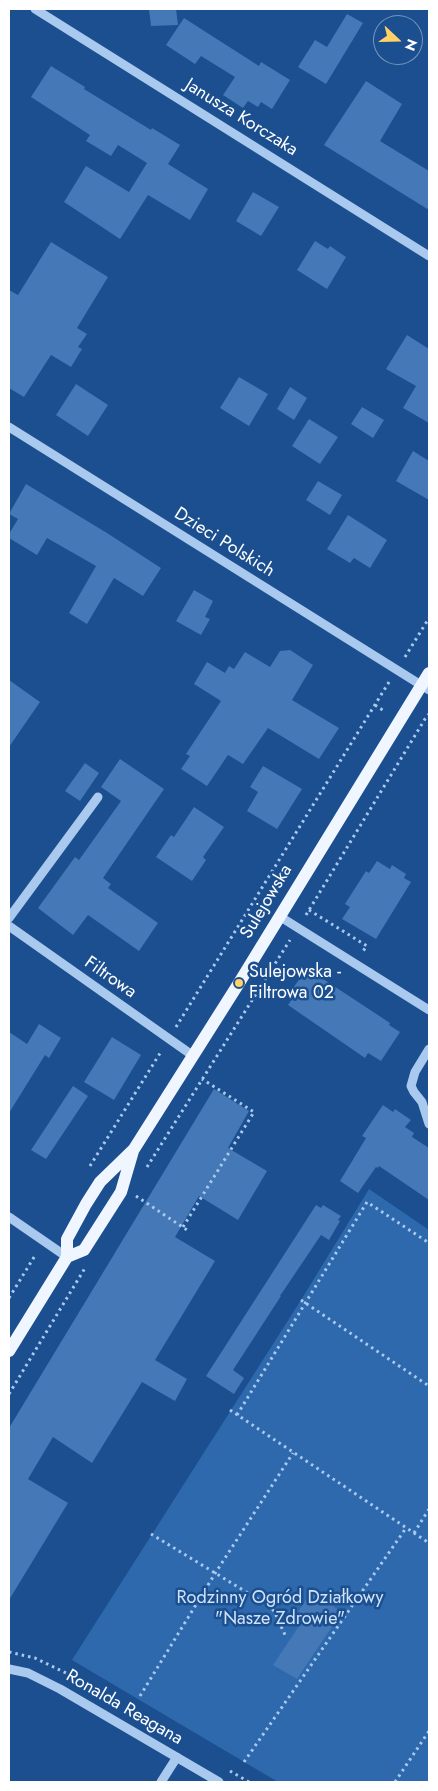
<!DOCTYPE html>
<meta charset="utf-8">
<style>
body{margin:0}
#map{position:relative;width:438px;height:1791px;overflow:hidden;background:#1b4f8f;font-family:Jost,sans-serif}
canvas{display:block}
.frame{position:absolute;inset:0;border:10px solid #fff;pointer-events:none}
.north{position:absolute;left:373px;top:15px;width:50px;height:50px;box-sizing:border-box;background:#1b4f8f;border:1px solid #7695bc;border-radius:50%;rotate:111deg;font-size:14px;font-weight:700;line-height:20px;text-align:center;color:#fff}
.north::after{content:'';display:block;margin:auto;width:18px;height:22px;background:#ffd166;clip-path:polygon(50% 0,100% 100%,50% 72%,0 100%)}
</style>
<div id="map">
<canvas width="438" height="1791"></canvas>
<div class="frame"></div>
<div class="north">N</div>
</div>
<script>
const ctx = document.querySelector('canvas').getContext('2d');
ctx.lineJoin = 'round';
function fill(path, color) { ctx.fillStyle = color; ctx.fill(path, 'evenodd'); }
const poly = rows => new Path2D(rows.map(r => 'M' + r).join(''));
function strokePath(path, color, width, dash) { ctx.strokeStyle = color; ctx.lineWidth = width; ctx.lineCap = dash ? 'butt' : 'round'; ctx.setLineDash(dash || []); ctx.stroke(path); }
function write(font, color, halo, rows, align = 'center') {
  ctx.font = font + ' Jost,sans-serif'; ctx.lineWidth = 5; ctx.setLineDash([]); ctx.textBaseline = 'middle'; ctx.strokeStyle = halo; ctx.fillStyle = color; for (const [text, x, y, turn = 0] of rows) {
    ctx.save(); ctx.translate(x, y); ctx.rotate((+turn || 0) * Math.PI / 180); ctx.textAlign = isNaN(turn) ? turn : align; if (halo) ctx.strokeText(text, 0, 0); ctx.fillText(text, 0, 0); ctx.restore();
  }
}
fill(poly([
 [369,1189,429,1230,429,1782,278,1782,72,1660,301,1300]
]), '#2e69ad');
fill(poly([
 [149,9,176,9,178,25,151,26],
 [347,14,363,23,326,84,298,67,315,40,327,47],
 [184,18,259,66,261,62,290,80,272,109,261,102,258,107,248,101,243,108,223,95,235,77,201,56,195,64,166,45],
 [51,66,85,87,84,89,151,130,152,128,180,145,168,164,208,189,190,220,148,195,120,239,64,202,86,166,129,192,147,163,118,145,111,156,86,141,90,135,31,97],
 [366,81,402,104,380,141,429,171,429,210,324,145],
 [253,192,279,207,261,236,236,221],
 [315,241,328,249,330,246,346,257,327,289,297,270],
 [51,242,108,277,77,328,87,334,78,347,82,349,71,367,51,355,24,397,9,388,9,290,18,295],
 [407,335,429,349,429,423,403,408,416,386,386,369],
 [239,377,268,394,249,426,220,408],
 [76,384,108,405,88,436,56,415],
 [290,387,307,398,294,420,277,409],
 [362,407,384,420,373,438,351,424],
 [309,419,338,437,320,464,292,446],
 [413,451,429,461,429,500,396,481],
 [318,481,342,495,330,515,306,500],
 [26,484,107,533,161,568,143,596,114,578,87,624,69,613,96,566,47,538,37,555,9,538,9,534,18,519,9,514],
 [348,515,387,540,370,568,354,558,350,563,327,549],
 [194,590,213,601,205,617,210,619,201,635,176,621],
 [290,650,313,665,292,700,339,728,319,759,268,728,243,764,228,755,207,786,181,769,190,756,186,754,221,701,194,684,207,662,225,673,229,666,234,669,245,652,270,667,280,651],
 [9,680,40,702,9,747],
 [120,759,164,789,103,878,111,884,108,888,158,923,139,951,88,915,73,935,38,908,75,857,79,860,121,801,101,787],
 [85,763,99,773,80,801,65,791],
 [263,766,302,789,277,829,247,811,258,792,250,787],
 [194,807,224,827,203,857,206,860,192,881,156,857,171,835,174,837],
 [377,861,390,869,392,865,406,874,404,878,411,882,376,939,342,919,350,907,345,904,366,871,369,873],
 [306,970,316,977,317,975,346,994,390,1023,389,1025,400,1032,381,1061,368,1053,365,1058,288,1005,297,991,293,988],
 [39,1024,61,1038,49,1058,45,1055,9,1113,9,1032,27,1044],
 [112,1037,141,1055,114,1100,84,1082],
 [73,1086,88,1096,46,1159,31,1150],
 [214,1089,249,1111,228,1148,267,1171,238,1220,199,1196,175,1237,215,1261,155,1360,187,1379,175,1401,142,1382,92,1463,53,1437,28,1479,68,1503,9,1600,9,1428],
 [383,1105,393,1112,395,1109,411,1120,405,1127,414,1133,412,1137,429,1148,429,1200,379,1166,378,1168,376,1167,358,1193,340,1181,366,1138,362,1136],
 [316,1205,321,1208,323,1205,341,1216,338,1220,340,1221,329,1240,321,1235,280,1296,281,1296,233,1370,244,1378,234,1394,206,1376],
 [311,1592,342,1612,297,1679,273,1665,305,1617,298,1612]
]), '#4478b7');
strokePath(poly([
 [405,657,429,618],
 [375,705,384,711],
 [309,910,367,946,363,951],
 [306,915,425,719,429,714],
 [176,1027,389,682],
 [90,1166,162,1050],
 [147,1167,290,940],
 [136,1196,190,1232],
 [183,1227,254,1112,202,1079],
 [9,1298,36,1254],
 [301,1300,429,1386],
 [9,1394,85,1268],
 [230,1410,429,1543],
 [237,1415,367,1202,429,1243],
 [414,1533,429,1509],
 [151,1534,271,1607,275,1613,286,1637],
 [9,1652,35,1658,66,1673],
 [140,1696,216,1572,293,1453],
 [244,1762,406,1528],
 [230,1771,249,1782],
 [395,1782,429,1731]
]), '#a9c9ee', 3, [2.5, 4]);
strokePath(poly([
 [35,9,429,256],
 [9,427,429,690],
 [279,916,429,1010],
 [9,918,98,797],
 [9,926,192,1055],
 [429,1049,415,1072,411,1086,414,1092,422,1102,429,1124],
 [9,1217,67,1257],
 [9,1669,28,1673,60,1689,219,1782],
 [161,1782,177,1757]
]), '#a9c9ee', 9);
strokePath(poly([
 [67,1257,84,1250,121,1192,133,1151],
 [9,1351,67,1257,67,1239,86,1204,100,1182,134,1149,239,983,429,673]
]), '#f0f6ff', 12);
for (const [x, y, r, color] of [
 [239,983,5,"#ffd166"]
]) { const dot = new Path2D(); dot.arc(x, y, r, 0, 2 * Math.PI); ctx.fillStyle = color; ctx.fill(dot); strokePath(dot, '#1b4f8f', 2); }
write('18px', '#fff', '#1b4f8f', [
 ["Janusza Korczaka",241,118,32],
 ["Dzieci Polskich",224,543,32],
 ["Sulejowska",267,902,-59],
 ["Filtrowa",110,978,35],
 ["Ronalda Reagana",124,1708,30]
]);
write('18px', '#fff', '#1b4f8f', [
 ["Sulejowska -",249,973],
 ["Filtrowa 02",249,994]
], 'left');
write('18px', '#cfe3fa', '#1b4f8f', [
 ["Rodzinny Ogród Działkowy",280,1599],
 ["\"Nasze Zdrowie\"",280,1620]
]);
</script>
